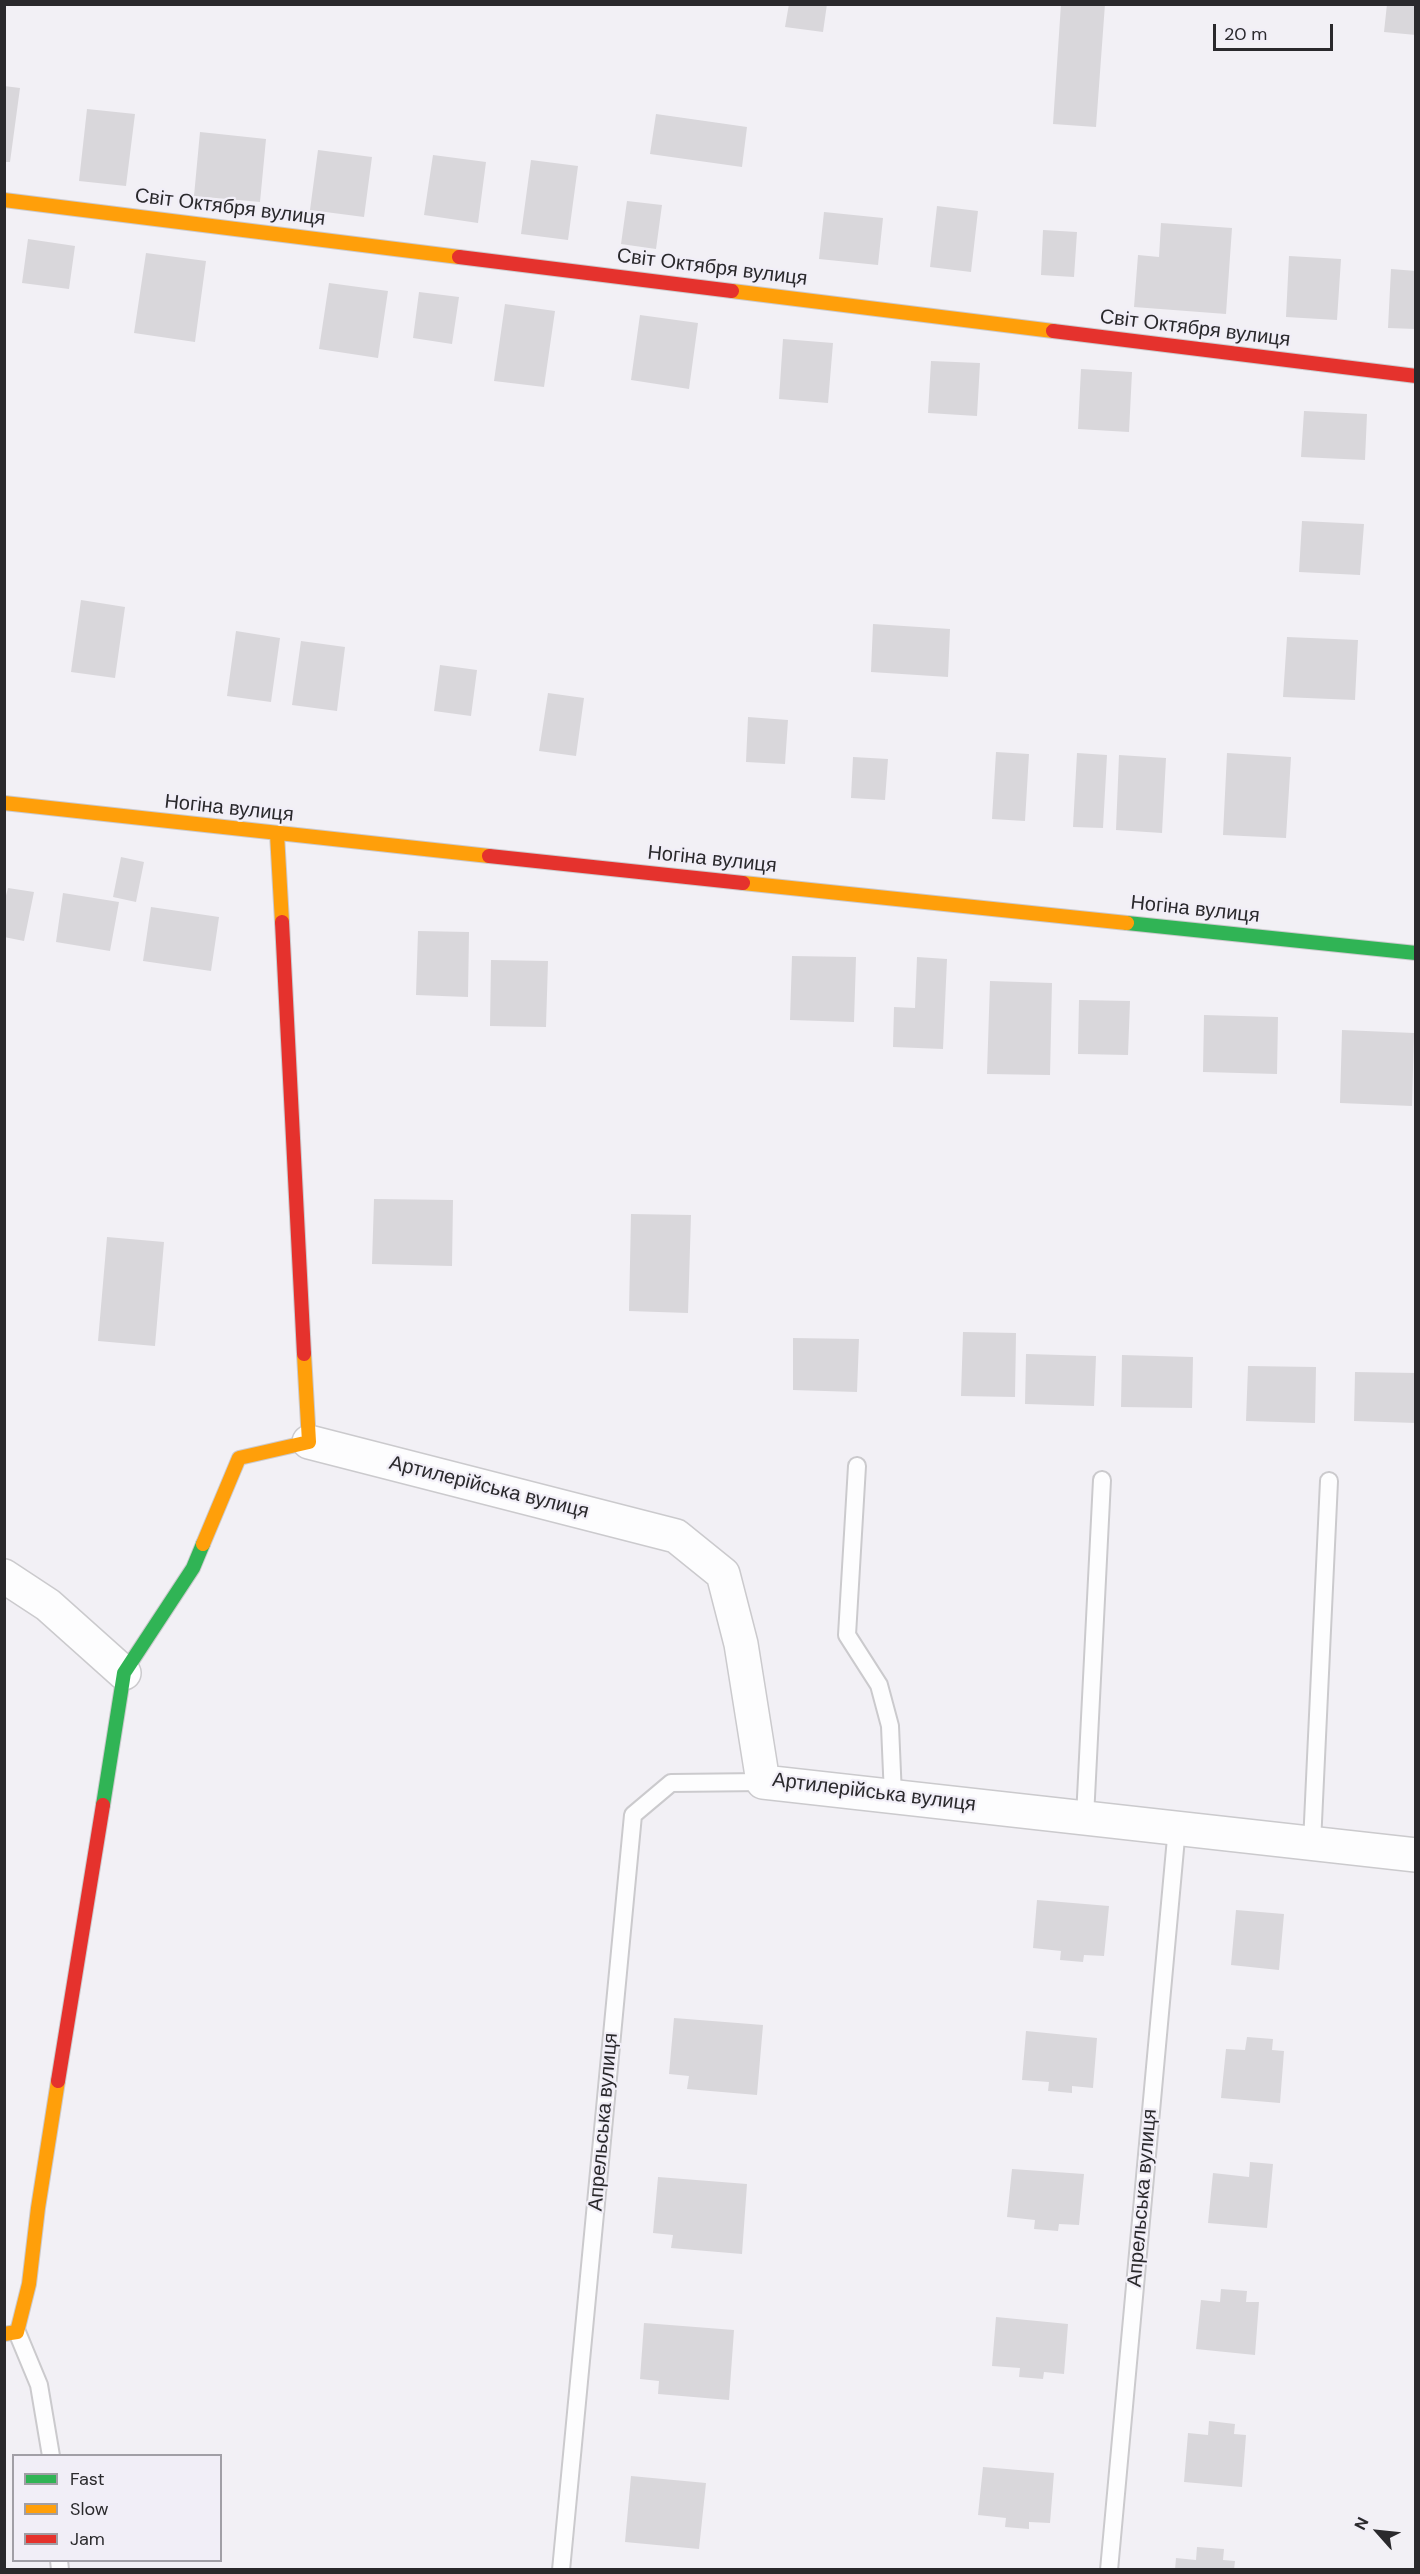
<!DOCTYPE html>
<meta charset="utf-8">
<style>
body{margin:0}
#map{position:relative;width:1420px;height:2574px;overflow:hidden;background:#f2f0f5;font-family:"DM Sans",sans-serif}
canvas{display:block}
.frame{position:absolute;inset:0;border:6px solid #2a292c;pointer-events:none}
.legend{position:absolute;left:12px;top:2454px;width:210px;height:108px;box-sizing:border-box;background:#f1eef7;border:2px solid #a19fa6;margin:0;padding:8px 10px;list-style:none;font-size:18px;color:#2a292c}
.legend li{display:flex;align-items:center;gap:12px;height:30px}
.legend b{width:30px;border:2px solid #a19fa6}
.north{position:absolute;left:1348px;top:2502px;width:60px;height:60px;-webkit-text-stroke:4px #f1eef7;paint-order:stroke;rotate:297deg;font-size:16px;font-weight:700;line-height:24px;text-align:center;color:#2a292c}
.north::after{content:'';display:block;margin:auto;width:21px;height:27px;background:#2a292c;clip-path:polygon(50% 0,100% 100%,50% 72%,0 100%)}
.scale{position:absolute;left:1213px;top:24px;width:120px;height:27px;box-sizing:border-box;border:3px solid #2a292c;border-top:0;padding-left:8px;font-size:18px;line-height:21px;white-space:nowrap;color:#2a292c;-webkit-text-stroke:4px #f1eef7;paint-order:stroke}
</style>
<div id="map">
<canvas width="1420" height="2574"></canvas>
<div class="frame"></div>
<ul class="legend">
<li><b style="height:8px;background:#30b455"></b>Fast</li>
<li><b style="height:8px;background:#ff9f0a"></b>Slow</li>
<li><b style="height:8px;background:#e5322d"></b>Jam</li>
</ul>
<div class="north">N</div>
<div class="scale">20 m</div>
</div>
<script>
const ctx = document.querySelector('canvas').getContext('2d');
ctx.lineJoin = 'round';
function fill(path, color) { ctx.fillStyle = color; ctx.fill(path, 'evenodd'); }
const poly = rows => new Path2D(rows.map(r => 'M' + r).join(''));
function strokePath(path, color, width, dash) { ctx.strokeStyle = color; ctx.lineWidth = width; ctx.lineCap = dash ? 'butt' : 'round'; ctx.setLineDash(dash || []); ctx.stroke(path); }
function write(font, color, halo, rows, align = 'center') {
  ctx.font = font + ' "DM Sans",sans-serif'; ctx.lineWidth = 4.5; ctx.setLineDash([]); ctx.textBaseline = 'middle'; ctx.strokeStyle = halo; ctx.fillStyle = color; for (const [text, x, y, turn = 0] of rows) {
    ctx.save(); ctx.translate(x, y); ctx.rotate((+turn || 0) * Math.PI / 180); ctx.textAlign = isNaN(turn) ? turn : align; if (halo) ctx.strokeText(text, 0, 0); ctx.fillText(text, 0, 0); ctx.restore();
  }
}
fill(poly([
 [789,4,827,4,823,32,785,27],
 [1061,4,1105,4,1096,127,1053,124],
 [1387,4,1416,4,1416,35,1384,32],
 [4,86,20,88,10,162,4,162],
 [87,109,135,114,126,186,79,181],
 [656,114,747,127,742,167,650,154],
 [200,132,266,139,260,202,194,196],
 [318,150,372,157,364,217,310,210],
 [433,155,486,162,478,223,424,215],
 [531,160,578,166,568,240,521,234],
 [627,201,662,205,656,249,621,244],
 [937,206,978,211,971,272,930,267],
 [824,212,883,218,878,265,819,259],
 [1161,223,1232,228,1226,314,1134,307,1138,255,1159,257],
 [1043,230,1077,232,1074,277,1041,275],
 [28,239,75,246,69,289,22,283],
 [146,253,206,261,195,342,134,333],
 [1289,256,1341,259,1337,320,1286,317],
 [1391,269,1416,271,1416,329,1388,328],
 [329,283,388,291,378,358,319,349],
 [419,292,459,297,452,344,413,338],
 [505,304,555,311,544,387,494,381],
 [640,315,698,323,689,389,631,380],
 [783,339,833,343,828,403,779,399],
 [931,361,980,363,977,416,928,413],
 [1081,369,1132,372,1129,432,1078,429],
 [1304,411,1367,414,1365,460,1301,457],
 [1302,521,1364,524,1360,575,1299,572],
 [81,600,125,607,115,678,71,672],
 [873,624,950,629,948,677,871,672],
 [236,631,280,638,271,702,227,696],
 [1287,637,1358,640,1355,700,1283,697],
 [301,641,345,647,337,711,292,705],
 [440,665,477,670,471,716,434,711],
 [548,693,584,698,576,756,539,751],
 [748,717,788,720,785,764,746,762],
 [996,752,1029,754,1025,821,992,819],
 [1077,753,1107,755,1103,828,1073,827],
 [1227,753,1291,757,1286,838,1223,835],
 [1119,755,1166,758,1162,833,1116,830],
 [853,757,888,759,885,800,851,798],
 [121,857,144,862,136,902,113,897],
 [8,888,34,892,24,941,4,937,4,903],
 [63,893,119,902,110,951,56,942],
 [151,907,219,917,211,971,143,961],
 [418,931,469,932,468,997,416,995],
 [792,956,856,957,854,1022,790,1020],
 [917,957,947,959,943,1049,893,1047,894,1007,915,1008],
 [491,960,548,961,546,1027,490,1026],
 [990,981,1052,983,1050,1075,987,1074],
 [1079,1000,1130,1001,1128,1055,1078,1054],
 [1204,1015,1278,1017,1277,1074,1203,1072],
 [1342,1030,1414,1033,1412,1106,1340,1103],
 [374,1199,453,1200,452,1266,372,1264],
 [631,1214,691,1215,688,1313,629,1311],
 [107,1237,164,1242,155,1346,98,1341],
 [963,1332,1016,1333,1015,1397,961,1396],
 [793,1338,859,1339,857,1392,793,1390],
 [1026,1354,1096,1356,1094,1406,1025,1404],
 [1122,1355,1193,1357,1192,1408,1121,1407],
 [1248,1366,1316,1367,1315,1423,1246,1421],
 [1355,1372,1416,1373,1416,1423,1354,1421],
 [1037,1900,1109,1906,1104,1956,1084,1955,1083,1962,1060,1960,1061,1951,1033,1948],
 [1236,1910,1284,1914,1279,1970,1231,1965],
 [674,2018,763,2025,757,2095,687,2089,689,2076,669,2074],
 [1026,2031,1097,2038,1093,2088,1072,2086,1072,2093,1048,2091,1049,2082,1022,2080],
 [1247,2037,1273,2039,1272,2050,1284,2051,1280,2103,1221,2098,1226,2049,1245,2050],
 [1250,2162,1273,2164,1267,2228,1208,2223,1213,2173,1249,2177],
 [1012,2169,1084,2174,1079,2225,1059,2224,1058,2231,1034,2229,1035,2220,1007,2217],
 [658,2177,747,2184,742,2254,671,2248,673,2235,653,2233],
 [1221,2289,1247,2291,1246,2302,1259,2302,1255,2355,1196,2349,1201,2300,1220,2302],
 [996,2317,1068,2324,1064,2374,1044,2372,1043,2379,1019,2377,1020,2368,992,2366],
 [644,2323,734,2330,729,2400,658,2394,659,2381,640,2379],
 [1209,2421,1235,2424,1234,2434,1246,2435,1242,2487,1184,2482,1188,2433,1208,2435],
 [983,2467,1054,2473,1050,2523,1029,2522,1029,2529,1005,2527,1006,2518,978,2515],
 [631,2476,706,2483,699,2549,625,2542],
 [1197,2547,1224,2549,1223,2560,1235,2561,1234,2570,1175,2570,1176,2558,1196,2560]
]), '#d9d7db');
const lane = poly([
 [857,1466,847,1635,879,1685,890,1726,893,1796],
 [1085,1817,1102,1480],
 [1312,1843,1329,1481],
 [17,2332,39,2385,51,2456],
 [59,2560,60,2570],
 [561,2570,633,1815,671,1783,763,1782],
 [1109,2570,1177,1827]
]);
const street = poly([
 [309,1442,676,1536,723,1574,741,1644,763,1782,1416,1855],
 [4,1576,48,1605,124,1673]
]);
const fast = poly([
 [1127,923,1416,953],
 [103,1805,124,1673,193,1568,203,1544]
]);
const slow = poly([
 [4,200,459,257],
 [732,291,1053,331],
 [4,803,489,856],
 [277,834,282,922],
 [743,883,1127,923],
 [203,1544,239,1458,309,1442,304,1354],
 [4,2334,17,2332,29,2284,38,2208,58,2081]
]);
const jam = poly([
 [459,257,732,291],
 [1053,331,1416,376],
 [489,856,743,883],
 [282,922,304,1354],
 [58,2081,103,1805]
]);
strokePath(lane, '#cbcacd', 20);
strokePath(street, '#cbcacd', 36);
strokePath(fast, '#cbcacd', 16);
strokePath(slow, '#cbcacd', 16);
strokePath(jam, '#cbcacd', 16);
strokePath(lane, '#fdfdfe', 16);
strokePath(street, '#fdfdfe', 33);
strokePath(fast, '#30b455', 14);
strokePath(slow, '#ff9f0a', 14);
strokePath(jam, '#e5322d', 14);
write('20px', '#2a292c', '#f1eef7', [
 ["Світ Октября вулиця",230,208,7],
 ["Світ Октября вулиця",712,268,7],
 ["Світ Октября вулиця",1195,329,7],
 ["Ногіна вулиця",229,809,6],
 ["Ногіна вулиця",712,860,6],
 ["Ногіна вулиця",1195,910,6],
 ["Артилерійська вулиця",489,1488,14],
 ["Артилерійська вулиця",874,1793,7],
 ["Апрельська вулиця",604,2122,-85],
 ["Апрельська вулиця",1143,2198,-85]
]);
</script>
